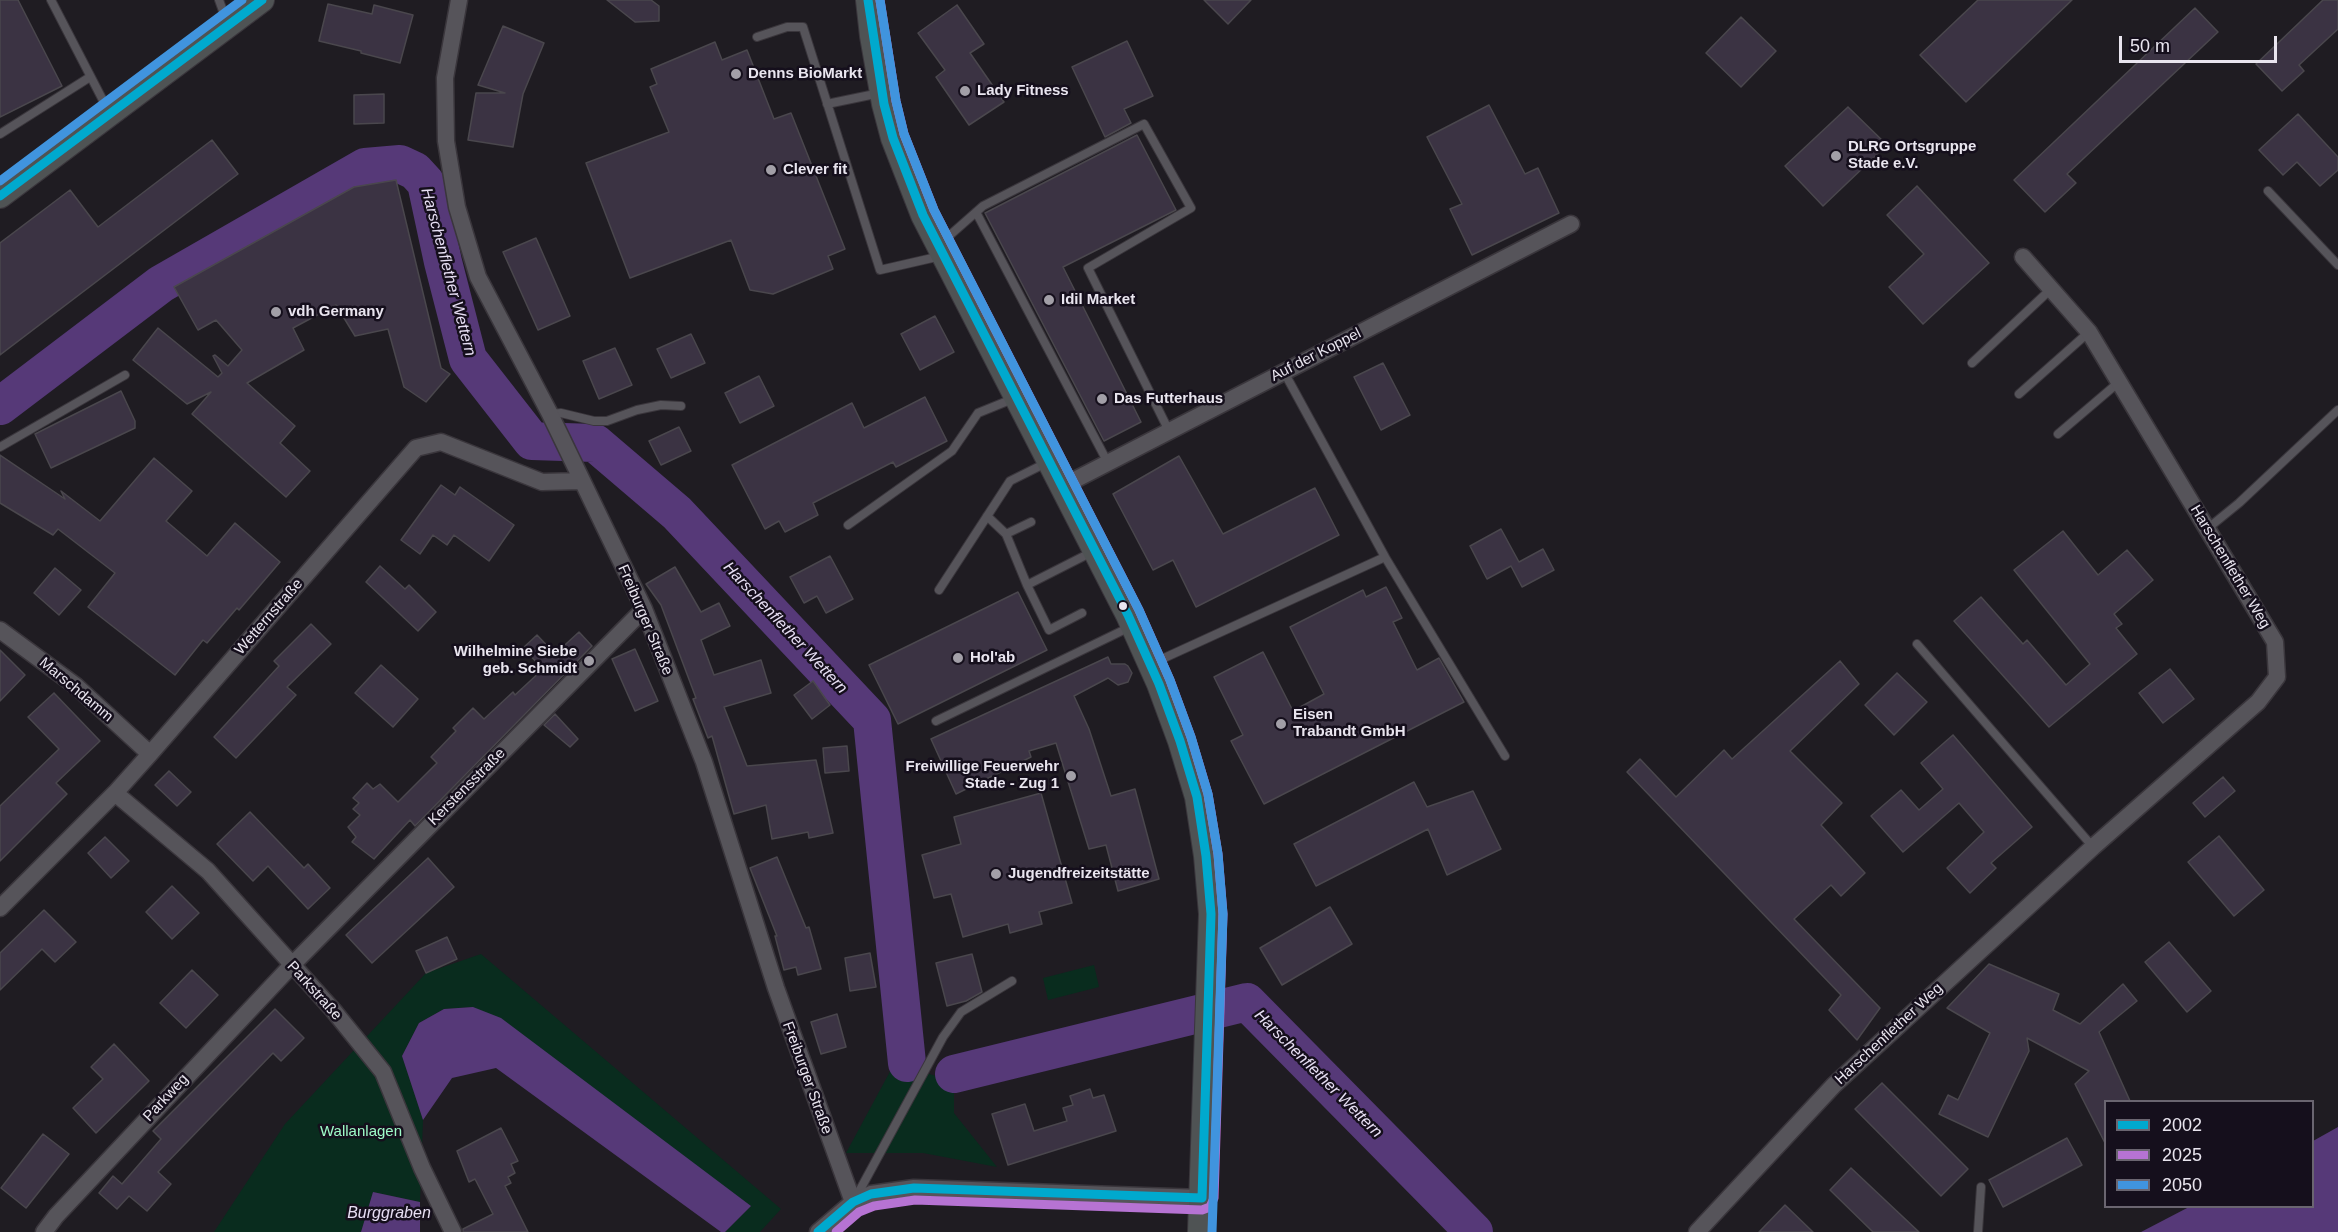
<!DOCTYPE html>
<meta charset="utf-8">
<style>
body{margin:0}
#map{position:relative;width:2338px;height:1232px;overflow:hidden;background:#1f1c22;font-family:Arial,sans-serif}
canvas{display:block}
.legend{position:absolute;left:2104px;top:1100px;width:210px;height:108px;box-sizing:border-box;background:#150f1c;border:2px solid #6a6570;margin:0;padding:8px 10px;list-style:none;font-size:18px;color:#e9e5ef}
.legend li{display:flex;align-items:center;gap:12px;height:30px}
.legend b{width:30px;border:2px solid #6a6570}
.scale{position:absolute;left:2119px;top:36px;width:158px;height:27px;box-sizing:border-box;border:3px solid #e9e5ef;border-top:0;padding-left:8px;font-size:18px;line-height:21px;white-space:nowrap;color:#e9e5ef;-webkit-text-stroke:4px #150f1c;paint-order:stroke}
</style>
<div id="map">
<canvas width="2338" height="1232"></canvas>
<ul class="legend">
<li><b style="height:8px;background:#00a9ce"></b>2002</li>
<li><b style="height:8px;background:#b673d3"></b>2025</li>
<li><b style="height:8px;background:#4094de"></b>2050</li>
</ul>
<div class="scale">50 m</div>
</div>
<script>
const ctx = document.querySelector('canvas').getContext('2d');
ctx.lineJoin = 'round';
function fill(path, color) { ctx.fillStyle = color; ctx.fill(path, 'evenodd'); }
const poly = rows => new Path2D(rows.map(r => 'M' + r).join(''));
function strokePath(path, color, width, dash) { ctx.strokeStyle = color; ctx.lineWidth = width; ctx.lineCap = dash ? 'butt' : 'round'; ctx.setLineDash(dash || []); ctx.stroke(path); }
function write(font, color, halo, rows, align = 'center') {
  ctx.font = font + ' Arial,sans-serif'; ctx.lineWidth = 5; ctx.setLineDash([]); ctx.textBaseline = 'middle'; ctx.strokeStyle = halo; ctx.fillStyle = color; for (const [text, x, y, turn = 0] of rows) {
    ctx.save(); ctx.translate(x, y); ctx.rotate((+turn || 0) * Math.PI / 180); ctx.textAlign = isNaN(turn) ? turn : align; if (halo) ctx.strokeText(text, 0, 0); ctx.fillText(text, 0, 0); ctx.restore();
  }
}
fill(poly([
 [481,954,781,1209,760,1232,725,1232,751,1206,473,1007,444,1009,419,1023,402,1056,423,1120,420,1202,373,1192,361,1232,214,1232,285,1124,426,973],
 [1094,965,1099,987,1048,1000,1043,978],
 [900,1053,901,1066,954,1081,954,1113,997,1167,923,1153,846,1153]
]), '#092c1e');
fill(poly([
 [473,1007,501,1018,751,1206,725,1232,721,1232,496,1068,452,1078,423,1120,402,1056,419,1023,444,1009],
 [2338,1127,2338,1232,2141,1232,2189,1207,2312,1206,2313,1141],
 [373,1192,420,1202,420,1232,361,1232]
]), '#563978');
strokePath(poly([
 [0,406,161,284,365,167,400,164,415,171,426,183,443,262,468,359,532,441,595,443,677,513,872,720,907,1063],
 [954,1074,1247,1002,1474,1232]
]), '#563978', 38);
const building = poly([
 [0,0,18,0,62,86,0,117,0,0],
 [607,0,651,0,659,6,659,21,635,22,607,0],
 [1204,0,1251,0,1228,24,1204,0],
 [1978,0,2072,0,1966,102,1920,55,1978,0],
 [2323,0,2338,0,2338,29,2299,65,2304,71,2282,91,2256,64,2323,0],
 [328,4,372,14,374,5,413,15,400,63,361,53,361,51,319,41,328,4],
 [957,5,984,44,970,53,1004,102,969,125,936,77,945,70,918,33,957,5],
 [2195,8,2218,32,2067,174,2076,183,2045,212,2014,180,2195,8],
 [1741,17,1776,51,1741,87,1706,53,1741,17],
 [503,26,544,43,523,94,513,147,468,140,476,93,505,93,478,85,503,26],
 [1127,41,1153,96,1124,109,1131,123,1105,137,1072,67,1127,41],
 [715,42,722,60,747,50,774,119,791,113,845,249,828,256,833,269,773,294,750,290,731,240,630,278,586,163,669,132,650,87,657,84,651,69,715,42],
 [384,94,384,123,354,124,354,95,384,94],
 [1489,105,1525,174,1538,168,1559,213,1472,255,1450,209,1462,204,1427,137,1489,105],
 [1848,107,1887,145,1823,206,1785,166,1848,107],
 [2298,114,2338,157,2338,170,2320,186,2297,162,2283,175,2259,150,2298,114],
 [1137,135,1176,210,1063,267,1141,422,1104,441,985,213,1137,135],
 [212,140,238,174,0,355,0,243,70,190,98,227,212,140],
 [396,180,441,368,450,374,426,402,404,387,388,329,355,336,336,305,293,328,304,350,247,383,295,426,280,443,310,471,286,497,192,414,211,392,187,404,133,360,158,328,218,377,222,373,213,356,215,355,228,366,242,350,216,320,198,330,174,287,354,187,396,180],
 [1917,186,1989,263,1923,324,1889,287,1924,254,1887,215,1917,186],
 [536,238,570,316,538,330,503,252,536,238],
 [935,316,954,352,920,370,901,334,935,316],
 [691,334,705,363,671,378,657,349,691,334],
 [615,348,632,385,599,399,583,361,615,348],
 [1383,363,1410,415,1381,430,1354,377,1383,363],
 [759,376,774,406,740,423,725,393,759,376],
 [121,391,135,421,135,428,51,468,35,434,121,391],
 [925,397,947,441,896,467,893,462,813,503,818,515,785,532,779,521,765,529,732,465,852,403,864,428,925,397],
 [679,427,691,451,661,465,649,441,679,427],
 [0,455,65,499,61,491,100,521,154,458,192,491,166,521,207,556,235,523,280,562,239,610,237,608,207,643,203,640,175,675,88,607,115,573,58,529,53,535,0,503,0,455],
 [1179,456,1223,534,1315,488,1339,535,1196,607,1173,560,1153,570,1113,494,1179,456],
 [441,485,455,495,460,487,514,525,489,561,454,535,447,545,433,535,420,554,401,540,441,485],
 [1501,529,1519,562,1543,549,1554,570,1522,587,1511,566,1487,579,1470,546,1501,529],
 [2063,531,2098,575,2127,550,2153,580,2114,614,2122,624,2116,628,2137,654,2049,727,1954,621,1981,597,2023,644,2027,640,2066,685,2090,664,2014,570,2063,531],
 [830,556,853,599,826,613,817,596,804,603,790,577,830,556],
 [380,566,405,589,409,585,436,612,418,631,366,582,380,566],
 [675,567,701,612,719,603,730,626,701,640,714,675,761,660,771,693,724,707,747,766,816,760,833,833,809,838,808,832,772,839,766,805,734,814,712,736,708,738,693,699,696,698,661,605,646,584,675,567],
 [55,568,81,590,59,615,34,593,55,568],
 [1386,587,1402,618,1393,622,1417,670,1439,658,1464,702,1264,804,1231,741,1243,735,1214,677,1263,652,1293,711,1324,694,1290,627,1363,590,1366,597,1386,587],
 [1018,592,1047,650,898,724,869,665,1018,592],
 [311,624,331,644,287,687,296,695,236,758,214,737,279,666,274,661,311,624],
 [579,632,592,646,415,826,410,820,374,859,352,842,356,837,348,827,360,815,353,809,359,803,353,798,367,783,373,789,380,784,398,802,437,763,431,757,456,731,453,728,473,708,484,719,513,692,515,695,543,669,523,648,537,635,555,654,579,632],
 [635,649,658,701,635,711,612,659,635,649],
 [0,650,25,675,0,701,0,650],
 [1108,657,1111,664,1125,664,1128,666,1132,673,1128,682,1118,685,1108,678,1074,696,1089,729,1111,796,1135,789,1159,879,1118,891,1106,845,1089,849,1056,743,1029,751,1031,757,956,794,931,739,1108,657],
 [1840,661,1859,684,1790,751,1842,803,1821,825,1865,873,1841,896,1831,885,1794,919,1880,1008,1857,1040,1829,1010,1841,995,1627,772,1640,759,1676,797,1724,750,1732,759,1840,661],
 [381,665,418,699,393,727,355,693,381,665],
 [2170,669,2194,699,2163,723,2139,693,2170,669],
 [1897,673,1927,702,1894,735,1865,705,1897,673],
 [813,681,830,705,812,719,794,695,813,681],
 [54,693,100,741,56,783,67,794,0,861,0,806,59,749,28,717,54,693],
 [555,714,578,739,570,747,544,725,555,714],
 [1953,735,2032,827,1991,863,1996,868,1970,893,1947,868,1984,832,1959,803,1903,852,1871,816,1901,790,1919,810,1943,789,1921,763,1953,735],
 [847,746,849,771,825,773,823,748,847,746],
 [169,771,191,792,177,806,155,785,169,771],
 [2223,777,2235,791,2205,817,2193,803,2223,777],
 [1414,782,1427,807,1473,791,1501,849,1447,875,1428,829,1316,886,1294,844,1414,782],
 [1041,793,1072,903,1039,912,1042,924,1010,933,1008,924,963,937,951,894,934,898,922,855,961,844,954,817,1041,793],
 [250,812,304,868,308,864,330,888,308,909,268,866,253,881,217,844,250,812],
 [2219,836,2264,890,2234,916,2188,862,2219,836],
 [105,837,129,861,111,878,88,853,105,837],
 [777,857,806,928,809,927,821,969,798,975,796,967,784,970,775,936,777,936,750,868,777,857],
 [428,858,454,887,372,963,346,935,428,858],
 [172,886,199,913,172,939,146,912,172,886],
 [1330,907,1352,944,1282,985,1260,948,1330,907],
 [44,910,76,942,55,962,42,949,0,990,0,953,44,910],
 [447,937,457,959,426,973,416,951,447,937],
 [2169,942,2211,991,2187,1012,2145,962,2169,942],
 [870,953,876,987,850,991,845,958,870,953],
 [972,954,982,992,966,1001,947,1006,936,963,972,954],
 [1989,964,2059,994,2053,1010,2080,1024,2123,984,2137,1001,2099,1032,2130,1101,2106,1101,2106,1145,2075,1084,2089,1071,2027,1038,2029,1051,1988,1137,1939,1114,1948,1095,1958,1100,1990,1033,1947,1008,1989,964],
 [192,970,218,995,186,1028,160,1003,192,970],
 [275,1009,304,1038,281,1061,273,1053,158,1172,171,1184,147,1211,129,1196,117,1209,99,1193,113,1176,122,1184,161,1139,153,1131,275,1009],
 [837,1014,846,1047,821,1054,811,1022,837,1014],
 [114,1044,149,1081,96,1133,73,1108,103,1079,91,1067,114,1044],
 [1882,1083,1968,1169,1941,1196,1855,1109,1882,1083],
 [1090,1089,1093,1098,1104,1095,1116,1131,1008,1165,992,1114,1025,1104,1034,1131,1067,1121,1063,1108,1073,1105,1070,1096,1090,1089],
 [501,1128,518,1161,511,1164,515,1173,508,1177,511,1183,505,1186,528,1232,463,1232,463,1229,493,1214,475,1179,469,1182,457,1151,501,1128],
 [43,1134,69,1154,26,1208,1,1188,43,1134],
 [2067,1138,2082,1165,2003,1207,1989,1180,2067,1138],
 [1851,1168,1919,1232,1873,1232,1830,1190,1851,1168],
 [1785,1205,1813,1232,1759,1232,1785,1205]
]);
fill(building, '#3b3343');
strokePath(building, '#4a474d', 1.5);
const lane = poly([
 [51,0,109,112],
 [219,0,227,22],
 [757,37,787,27,803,27,880,270,941,256],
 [827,104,880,93],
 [0,134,90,77],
 [2268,191,2338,265],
 [976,212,1108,463],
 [941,243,983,206,1144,124,1191,208,1088,268,1169,431],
 [1972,363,2051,289],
 [2019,394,2089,332],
 [550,414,561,413,594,421,607,421,637,410,661,405,681,406],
 [2058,434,2119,382],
 [0,447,125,375],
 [987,516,1006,534,1027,585,1094,551],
 [848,525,952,451,978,413,1015,398],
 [2207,529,2239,503,2338,410],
 [1006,534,1031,522],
 [1385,557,1505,756],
 [1027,585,1049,630,1082,613],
 [939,590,1010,481,1048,462],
 [1917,644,2093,847],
 [1151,664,1385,557,1284,372],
 [936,721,1132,626],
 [855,1199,943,1037,961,1012,1012,981],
 [1978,1232,1981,1187]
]);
const street = poly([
 [459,0,445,78,446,141,457,207,478,277,550,414,644,609,704,762,776,988,853,1202],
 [1061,487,1571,224],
 [0,630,76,686,150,754],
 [115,793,208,871,333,1010,383,1072,422,1168,453,1232],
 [0,908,115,793,150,754,416,448,441,442,542,482,581,481],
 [44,1232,56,1216,291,966,644,609],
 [818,1232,853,1202,871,1194,914,1188,1202,1198],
 [1697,1232,1834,1085,2093,847,2258,702,2277,677,2275,642,2089,332,2023,257]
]);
const secondary = poly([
 [868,0,872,36,884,104,893,138,923,215,1128,615,1159,684,1180,741,1197,797,1206,856,1211,914,1200,1232],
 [0,196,262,0]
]);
strokePath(lane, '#3a363c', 10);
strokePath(street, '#3a363c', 19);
strokePath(secondary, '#3a363c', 26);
strokePath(lane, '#56545a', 8);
strokePath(street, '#56545a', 16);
strokePath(secondary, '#4f5354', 24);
strokePath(poly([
 [0,196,262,0],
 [818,1232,853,1202,871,1194,914,1188,1202,1198,1211,914,1206,856,1197,797,1180,741,1159,684,1128,615,923,215,893,138,884,104,868,0]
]), '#00a9ce', 9);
strokePath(poly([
 [836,1232,859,1212,874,1206,915,1200,1202,1210,1210,1207,1214,1198,1223,914,1218,854,1208,794,1191,737,1170,680,1139,610,934,210,904,134,896,101,880,0]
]), '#b673d3', 9);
strokePath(poly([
 [880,0,896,101,904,134,934,210,1139,610,1170,680,1191,737,1208,794,1218,854,1223,914,1212,1232],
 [0,181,242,0]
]), '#4094de', 9);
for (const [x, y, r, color] of [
 [736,74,6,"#a29fa7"],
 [965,91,6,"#a29fa7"],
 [1836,156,6,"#a29fa7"],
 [771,170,6,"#a29fa7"],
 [1049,300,6,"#a29fa7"],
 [276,312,6,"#a29fa7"],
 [1102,399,6,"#a29fa7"],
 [1123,606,5,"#e9e5ef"],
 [958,658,6,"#a29fa7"],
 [589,661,6,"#a29fa7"],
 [1281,724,6,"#a29fa7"],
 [1071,776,6,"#a29fa7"],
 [996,874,6,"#a29fa7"]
]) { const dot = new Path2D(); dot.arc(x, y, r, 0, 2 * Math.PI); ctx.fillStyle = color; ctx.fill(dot); strokePath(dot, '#150f1c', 2); }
write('bold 15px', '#e9e5ef', '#150f1c', [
 ["Denns BioMarkt",748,74],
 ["Lady Fitness",977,91],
 ["DLRG Ortsgruppe",1848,147],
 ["Stade e.V.",1848,164],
 ["Clever fit",783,170],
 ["Idil Market",1061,300],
 ["vdh Germany",288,312],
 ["Das Futterhaus",1114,399],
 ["Wilhelmine Siebe",577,652,"right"],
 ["geb. Schmidt",577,669,"right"],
 ["Hol'ab",970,658],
 ["Eisen",1293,715],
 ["Trabandt GmbH",1293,732],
 ["Freiwillige Feuerwehr",1059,767,"right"],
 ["Stade - Zug 1",1059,784,"right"],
 ["Jugendfreizeitstätte",1008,874]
], 'left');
write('15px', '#e9e5ef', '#150f1c', [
 ["Auf der Koppel",1316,355,-27],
 ["Harschenflether Weg",2230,567,59],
 ["Wetternstraße",269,617,-49],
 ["Freiburger Straße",645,620,67],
 ["Marschdamm",76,690,40],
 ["Kerstensstraße",467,787,-45],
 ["Parkstraße",314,991,48],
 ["Harschenflether Weg",1889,1034,-43],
 ["Freiburger Straße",807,1078,70],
 ["Parkweg",166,1098,-47]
]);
write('15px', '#9efbc8', '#150f1c', [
 ["Wallanlagen",361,1132]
]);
write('italic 16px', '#e7dff4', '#150f1c', [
 ["Harschenflether Wettern",448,272,75],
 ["Harschenflether Wettern",785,628,47],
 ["Harschenflether Wettern",1318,1074,45],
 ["Burggraben",389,1214]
]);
</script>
